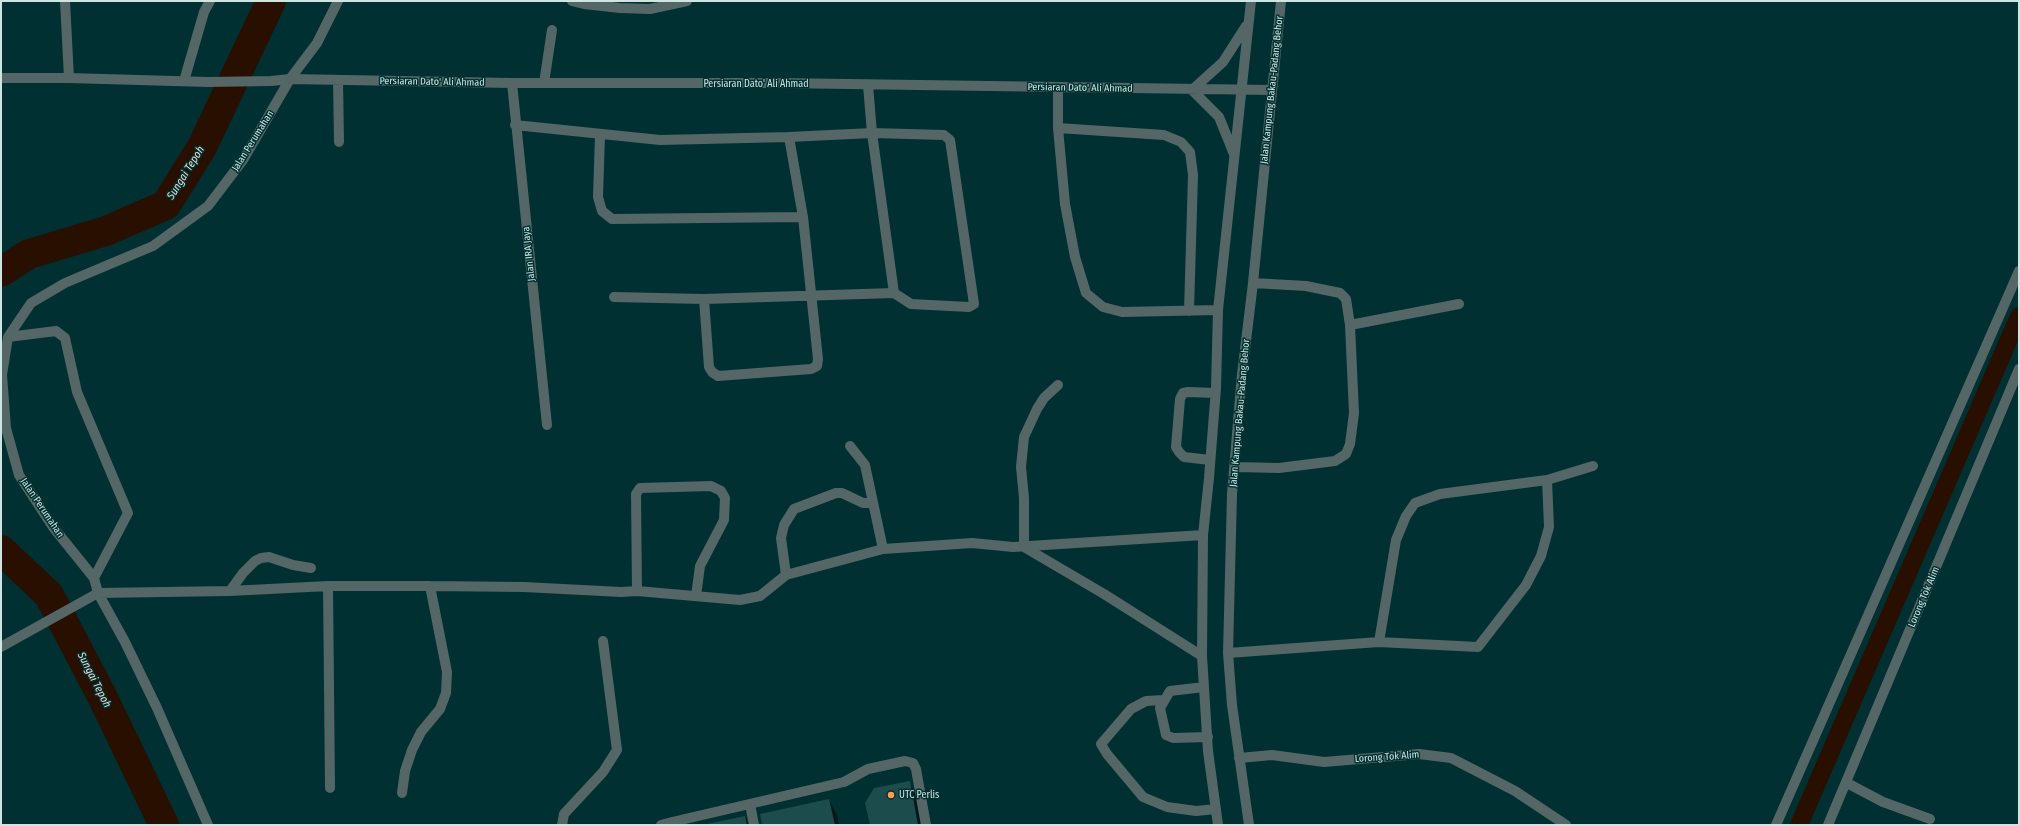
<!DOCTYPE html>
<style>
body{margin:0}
#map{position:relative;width:2020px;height:826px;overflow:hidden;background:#003031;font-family:"Fira Sans Condensed",sans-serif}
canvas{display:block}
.frame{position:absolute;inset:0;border:2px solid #cee5e4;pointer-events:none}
</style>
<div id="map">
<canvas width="2020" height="826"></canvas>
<div class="frame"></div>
</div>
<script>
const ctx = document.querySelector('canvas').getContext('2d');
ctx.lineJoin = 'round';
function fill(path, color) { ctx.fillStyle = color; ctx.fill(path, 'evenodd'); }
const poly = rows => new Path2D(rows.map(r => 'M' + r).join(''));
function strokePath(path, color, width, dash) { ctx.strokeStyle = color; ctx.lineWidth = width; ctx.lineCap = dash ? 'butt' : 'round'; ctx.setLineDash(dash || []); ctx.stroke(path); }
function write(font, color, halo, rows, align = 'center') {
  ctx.font = font + ' "Fira Sans Condensed",sans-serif'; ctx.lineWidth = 3; ctx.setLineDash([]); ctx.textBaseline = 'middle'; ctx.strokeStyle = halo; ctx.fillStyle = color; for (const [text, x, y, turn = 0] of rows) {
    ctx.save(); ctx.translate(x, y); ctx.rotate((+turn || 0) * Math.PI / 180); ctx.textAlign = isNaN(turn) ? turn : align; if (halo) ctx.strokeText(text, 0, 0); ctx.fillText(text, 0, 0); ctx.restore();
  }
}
fill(poly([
 [909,782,918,797,923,825,871,825],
 [829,800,837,815,839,825,763,825],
 [745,817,749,825,710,825]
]), '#0007');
strokePath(poly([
 [1799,825,2019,316]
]), '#280f00', 18);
strokePath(poly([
 [1,272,29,254,106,231,166,205,202,147,271,1],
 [1,550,49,595,102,696,164,825]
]), '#280f00', 30);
fill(poly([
 [910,781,918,825,870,825,865,803,874,788],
 [829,799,835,825,762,825,760,814],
 [745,816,747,825,707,825,707,824]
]), '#1d4c4c');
strokePath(poly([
 [65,1,69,78],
 [572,1,584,4,620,8,650,9,687,1],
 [1,78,69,78,208,82,271,81,290,79,512,83,778,83,1272,90],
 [338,80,339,142],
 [184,81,204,12,210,1],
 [512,83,547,425],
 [544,83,552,30],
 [868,85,872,133,894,293],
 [1058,87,1058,128,1065,204,1075,257,1086,293,1103,307,1122,312,1218,310],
 [1192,90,1223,62,1246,26],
 [1192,90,1219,117,1234,154],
 [515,125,660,140,789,137,872,133,944,135,950,140,974,304,969,307,911,304,894,293,704,299,614,297],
 [1058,128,1164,135,1181,142,1190,152,1193,175,1189,311],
 [600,135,598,197,602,211,612,219,803,217],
 [704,299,709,367,712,372,718,376,811,369,817,366,818,359,803,217,789,137],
 [1350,325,1459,304],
 [8,337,56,331,65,338,77,392,128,513,94,578],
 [1058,385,1044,398,1037,409,1024,437,1021,467,1024,498,1024,547,1104,594,1202,656],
 [850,446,865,465,883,549],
 [1210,460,1184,457,1179,452,1176,447,1180,399,1183,393,1188,392,1215,393],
 [1235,467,1279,468,1335,461,1346,454,1350,444,1354,413,1350,325,1346,299,1340,293,1306,286,1253,283],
 [786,575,781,538,784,525,794,509,836,493,842,493,863,503,873,503],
 [328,586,330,788],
 [230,591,243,573,255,561,261,558,269,557,293,565,311,568],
 [637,591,636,494,640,488,711,486,721,491,725,498,724,520,700,566,696,596],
 [1379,642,1478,647,1526,585,1541,556,1549,527,1547,480],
 [1,647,98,593,230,591,328,586,430,586,524,587,621,592,637,591,740,600,760,596,786,575,883,549,972,543,1013,547,1203,535],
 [1228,653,1379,642,1396,540,1406,516,1415,503,1440,494,1547,480,1593,466],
 [1204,687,1170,691,1160,708,1166,735,1173,738,1208,737],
 [1163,700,1146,701,1131,709,1101,744,1107,754,1143,797,1167,807,1196,811,1216,809],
 [1239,758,1272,755,1324,762,1419,754,1451,758,1515,791,1566,825],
 [1847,783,1883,802,1930,819],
 [402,793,405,771,412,750,421,732,440,709,446,693,447,672,430,586],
 [750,804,754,825],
 [208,825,157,708,125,642,98,593,94,578,53,527,19,475,6,428,2,375,8,337,31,303,65,283,153,246,208,206,243,160,290,79,317,43,338,1],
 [562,825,564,814,603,772,617,750,603,641],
 [661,825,672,822],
 [673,825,672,822,844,782,868,769,905,761,913,763,916,769,926,825],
 [1218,825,1208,751,1202,656,1203,535,1209,478,1216,388,1218,310,1251,1],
 [1249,825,1232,705,1228,653,1232,494,1242,374,1253,283,1281,1],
 [1776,825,2019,271],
 [1828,825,2019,369]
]), '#546666', 10);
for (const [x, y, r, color] of [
 [891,795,4,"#fc9d54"]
]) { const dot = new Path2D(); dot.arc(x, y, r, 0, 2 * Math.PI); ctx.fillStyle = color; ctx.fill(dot); strokePath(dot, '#003031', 1.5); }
write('10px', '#cee5e4', '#003031', [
 ["Persiaran Dato' Ali Ahmad",432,82,1],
 ["Persiaran Dato' Ali Ahmad",756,84],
 ["Persiaran Dato' Ali Ahmad",1080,88,1],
 ["Jalan Kampung Bakau-Padang Behor",1272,90,-84],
 ["Jalan Perumahan",253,141,-58],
 ["Jalan IRA Jaya",529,254,-96],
 ["Jalan Kampung Bakau-Padang Behor",1240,413,-85],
 ["Jalan Perumahan",42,508,56],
 ["Lorong Tok Alim",1924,597,-67],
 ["Lorong Tok Alim",1387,757,-4]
]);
write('10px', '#cee5e4', '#003031', [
 ["UTC Perlis",899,795]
], 'left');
write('italic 11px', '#f2dccd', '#003031', [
 ["Sungai Tepoh",186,173,-58],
 ["Sungai Tepoh",94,680,63]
]);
</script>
